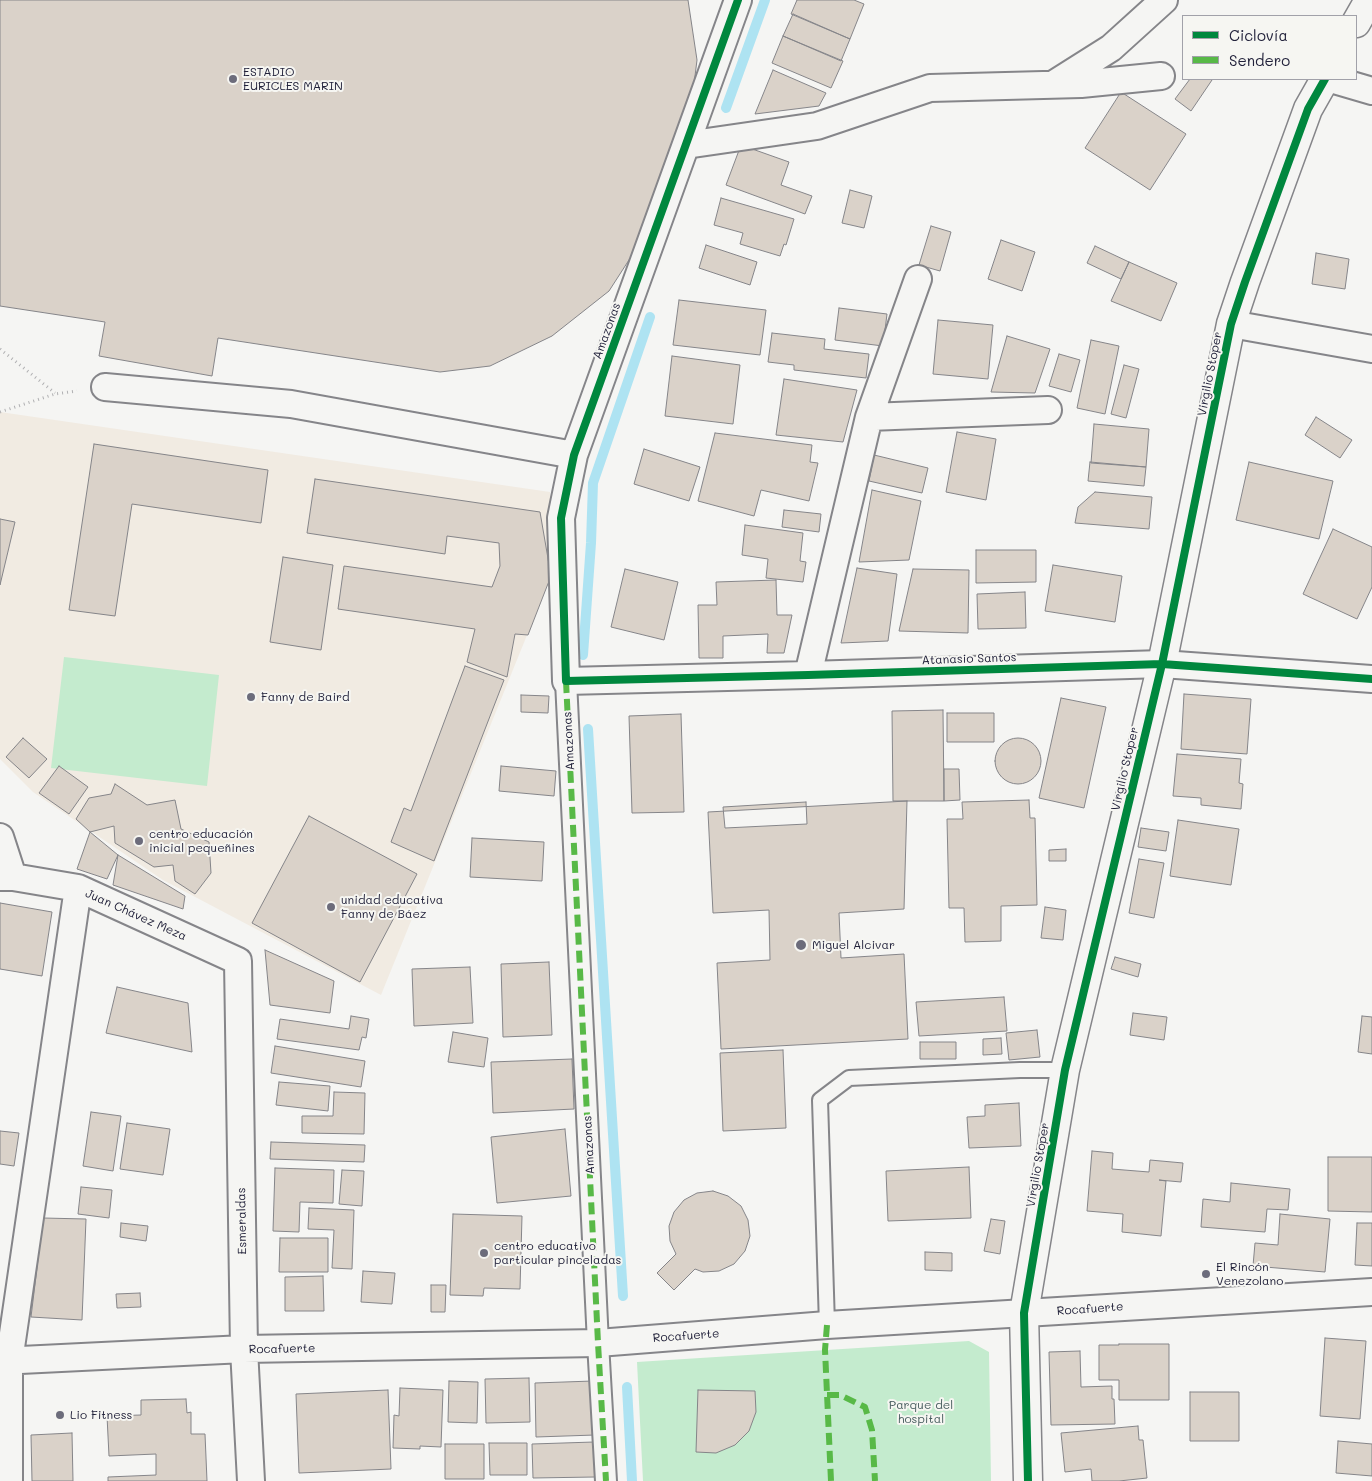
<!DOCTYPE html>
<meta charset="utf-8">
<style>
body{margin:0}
#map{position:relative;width:1372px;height:1481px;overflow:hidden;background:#f5f5f3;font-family:Mali,sans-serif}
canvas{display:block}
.legend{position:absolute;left:1182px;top:15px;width:175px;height:65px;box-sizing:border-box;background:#f6f6f2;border:1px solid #a1a1a9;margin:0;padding:6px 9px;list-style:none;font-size:15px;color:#22223b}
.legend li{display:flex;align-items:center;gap:10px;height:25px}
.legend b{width:25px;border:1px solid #a1a1a9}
</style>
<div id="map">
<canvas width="1372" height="1481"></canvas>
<ul class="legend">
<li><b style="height:6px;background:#00873e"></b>Ciclovía</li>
<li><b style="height:6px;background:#58b947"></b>Sendero</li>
</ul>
</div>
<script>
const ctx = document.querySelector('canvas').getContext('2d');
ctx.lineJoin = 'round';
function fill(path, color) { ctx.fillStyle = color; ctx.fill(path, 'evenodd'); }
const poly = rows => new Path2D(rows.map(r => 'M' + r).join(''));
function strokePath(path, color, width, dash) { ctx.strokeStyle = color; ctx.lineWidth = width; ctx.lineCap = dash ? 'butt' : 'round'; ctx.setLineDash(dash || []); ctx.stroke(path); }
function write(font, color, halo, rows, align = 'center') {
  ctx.font = font + ' Mali,sans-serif'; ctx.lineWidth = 4; ctx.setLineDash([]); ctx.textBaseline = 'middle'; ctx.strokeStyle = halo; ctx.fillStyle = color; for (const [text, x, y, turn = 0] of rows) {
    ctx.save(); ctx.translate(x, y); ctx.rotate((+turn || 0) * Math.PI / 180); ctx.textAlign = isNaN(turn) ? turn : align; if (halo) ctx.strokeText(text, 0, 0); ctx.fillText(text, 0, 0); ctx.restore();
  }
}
fill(poly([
 [0,412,550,492,551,576,381,995,163,880,33,792,0,759]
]), '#f1ebe2');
fill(poly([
 [64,657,219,675,207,786,51,768],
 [969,1341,989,1352,991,1481,643,1481,637,1362]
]), '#c4ebce');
strokePath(poly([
 [726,108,765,0],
 [583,655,591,543,593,483,650,317],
 [588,729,623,1296],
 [627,1387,632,1481]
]), '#aee3f2', 10);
const building = poly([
 [0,0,688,0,697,60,689,124,638,246,609,291,552,336,490,366,440,372,218,338,212,376,99,356,105,322,0,306,0,0],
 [797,0,854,0,864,4,850,39,791,14,797,0],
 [793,14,850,39,841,61,783,36,793,14],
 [783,36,843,61,831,88,772,63,783,36],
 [773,70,826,93,819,106,755,114,773,70],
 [1190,79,1210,79,1212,80,1191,111,1175,99,1190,79],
 [1121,92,1186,134,1150,190,1085,148,1121,92],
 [741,145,789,162,781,185,812,196,805,214,726,185,741,145],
 [850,190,872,196,864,228,842,223,850,190],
 [721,198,794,219,786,245,784,244,780,256,740,244,743,233,714,225,721,198],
 [931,226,951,232,940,271,919,265,931,226],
 [1001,240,1035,252,1022,291,988,279,1001,240],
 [706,245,757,262,750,285,699,268,706,245],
 [1095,246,1129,262,1121,279,1087,263,1095,246],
 [1316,253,1349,259,1345,289,1312,284,1316,253],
 [1129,262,1177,283,1161,321,1111,301,1129,262],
 [679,300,766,310,760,355,673,345,679,300],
 [839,308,887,314,883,346,835,340,839,308],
 [938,320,993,325,988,379,933,374,938,320],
 [772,333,825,339,824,349,869,354,866,378,794,370,794,365,768,362,772,333],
 [1007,336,1050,349,1035,393,991,392,1007,336],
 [1091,340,1119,346,1105,414,1077,408,1091,340],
 [1059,354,1080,360,1071,392,1049,386,1059,354],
 [672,356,740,365,733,424,665,416,672,356],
 [1124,365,1139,369,1126,418,1111,414,1124,365],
 [784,379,857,390,843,442,776,435,784,379],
 [1316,417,1352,440,1340,458,1305,435,1316,417],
 [1094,424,1149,429,1146,467,1091,463,1094,424],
 [957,432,996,439,986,500,946,492,957,432],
 [715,433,812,445,810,462,818,463,809,501,761,490,754,516,698,501,715,433],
 [94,444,268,470,261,523,132,504,115,616,69,610,94,444],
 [644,449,700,467,689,501,634,484,644,449],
 [874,455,928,468,922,493,869,481,874,455],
 [1090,462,1146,467,1144,486,1088,481,1090,462],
 [1249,462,1333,481,1319,539,1236,520,1249,462],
 [315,479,540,512,551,576,528,635,515,634,507,677,467,662,475,629,338,609,344,566,492,587,500,566,499,543,447,536,445,554,307,533,315,479],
 [872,490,921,501,909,560,859,562,872,490],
 [1095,492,1152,497,1149,529,1075,523,1078,507,1095,492],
 [784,510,821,514,819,532,782,527,784,510],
 [0,519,15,522,0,585,0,519],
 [745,525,803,533,800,561,806,562,803,582,766,578,768,559,742,555,745,525],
 [1333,529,1372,547,1372,587,1357,619,1303,594,1333,529],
 [976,550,1036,550,1036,582,976,583,976,550],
 [283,557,333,565,321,650,270,642,283,557],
 [1053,565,1122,576,1115,622,1045,611,1053,565],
 [857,568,897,574,888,641,841,643,857,568],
 [625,569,678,582,664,640,611,627,625,569],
 [913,569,969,570,968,633,899,631,913,569],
 [776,580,777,615,792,615,784,653,767,653,768,634,723,636,723,658,699,658,698,605,717,605,716,582,776,580],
 [1025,592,1026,628,978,629,977,594,1025,592],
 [465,666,504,680,434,861,391,842,404,808,411,811,465,666],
 [1184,694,1251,699,1247,754,1181,749,1184,694],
 [521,695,549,696,548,713,521,712,521,695],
 [1061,698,1106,707,1084,808,1039,798,1061,698],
 [943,710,944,801,893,801,892,711,943,710],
 [947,713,994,713,994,742,947,742,947,713],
 [681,714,684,812,632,813,629,716,681,714],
 '995 761a23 23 0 1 1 46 0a23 23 0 1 1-46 0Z',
 [23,738,47,759,29,778,6,757,23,738],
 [1177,754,1241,759,1239,783,1243,784,1241,809,1201,805,1201,798,1173,796,1177,754],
 [59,766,88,787,69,814,39,793,59,766],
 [501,766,556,771,554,796,499,791,501,766],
 [944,769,959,769,960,800,944,801,944,769],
 [115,784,147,805,175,800,181,829,209,842,211,873,195,894,175,881,173,865,154,867,115,843,114,826,90,832,76,819,89,798,111,794,115,784],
 [1029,800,1030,818,1035,818,1037,905,1001,906,1001,941,965,942,964,908,949,908,947,819,963,819,962,802,1029,800],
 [907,801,904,909,839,913,841,958,904,954,908,1039,721,1049,717,963,770,960,769,910,713,913,708,812,907,801],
 [806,802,807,824,725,828,723,807,806,802],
 [309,816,417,874,360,982,252,923,309,816],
 [1178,820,1239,829,1231,885,1170,876,1178,820],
 [1141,828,1169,832,1166,851,1138,847,1141,828],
 [90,832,118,855,107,879,77,869,90,832],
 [472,838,544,842,542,881,470,877,472,838],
 [1066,849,1066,861,1049,861,1049,850,1066,849],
 [118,855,185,896,183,909,113,885,118,855],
 [1139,859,1164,863,1154,918,1129,913,1139,859],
 [0,903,52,912,42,976,0,969,0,903],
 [1045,907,1066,910,1063,940,1041,938,1045,907],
 [265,950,334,981,330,1013,270,1005,265,950],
 [1115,957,1141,964,1138,977,1111,969,1115,957],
 [549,962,552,1035,503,1037,501,964,549,962],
 [470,967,473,1023,414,1026,412,969,470,967],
 [117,987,188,1003,192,1052,106,1033,117,987],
 [1004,997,1007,1031,919,1036,916,1002,1004,997],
 [1133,1013,1167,1017,1164,1040,1130,1035,1133,1013],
 [351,1016,369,1019,366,1038,362,1037,359,1050,277,1039,280,1019,349,1029,351,1016],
 [1362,1016,1372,1017,1372,1054,1358,1052,1362,1016],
 [1037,1030,1040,1057,1009,1060,1006,1033,1037,1030],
 [453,1032,488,1038,484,1067,448,1062,453,1032],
 [1001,1038,1002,1054,983,1055,983,1039,1001,1038],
 [920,1042,956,1042,956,1059,920,1059,920,1042],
 [275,1046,365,1061,361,1087,271,1073,275,1046],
 [783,1050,786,1128,723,1131,720,1053,783,1050],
 [572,1059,574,1109,493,1113,491,1062,572,1059],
 [279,1082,330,1086,328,1111,276,1105,279,1082],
 [334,1092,365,1093,364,1134,302,1133,302,1116,333,1116,334,1092],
 [1019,1103,1021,1146,969,1148,967,1117,985,1116,985,1105,1019,1103],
 [91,1112,121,1116,113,1171,83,1166,91,1112],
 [127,1123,170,1129,163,1175,120,1169,127,1123],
 [565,1129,571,1196,497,1203,491,1137,565,1129],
 [0,1131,19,1133,14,1166,0,1164,0,1131],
 [271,1142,365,1145,364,1162,270,1159,271,1142],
 [1092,1151,1113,1153,1112,1169,1149,1172,1150,1160,1183,1163,1181,1182,1159,1180,1166,1181,1161,1236,1122,1232,1123,1214,1087,1211,1092,1151],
 [1328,1157,1372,1157,1372,1212,1328,1211,1328,1157],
 [969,1167,971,1218,888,1221,886,1171,969,1167],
 [275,1168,334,1170,333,1203,300,1202,299,1232,273,1231,275,1168],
 [342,1170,364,1171,362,1206,339,1204,342,1170],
 [1231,1183,1290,1189,1288,1210,1267,1209,1265,1232,1201,1227,1203,1199,1230,1202,1231,1183],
 [81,1187,112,1190,109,1218,78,1214,81,1187],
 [713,1191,728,1196,741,1206,748,1220,750,1236,745,1251,734,1264,719,1271,703,1272,695,1269,674,1290,657,1273,676,1254,670,1241,669,1226,674,1212,684,1200,697,1193,713,1191],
 [309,1208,354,1210,352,1269,332,1268,334,1230,308,1229,309,1208],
 [453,1214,522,1216,520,1289,484,1288,483,1296,450,1295,453,1214],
 [1280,1214,1330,1219,1325,1272,1253,1266,1255,1243,1278,1245,1280,1214],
 [43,1218,86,1219,82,1320,31,1317,43,1218],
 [991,1219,1005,1221,1000,1254,984,1251,991,1219],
 [121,1223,148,1226,146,1241,120,1237,121,1223],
 [1357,1223,1372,1223,1372,1266,1355,1265,1357,1223],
 [280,1238,328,1238,328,1272,279,1272,280,1238],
 [925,1252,952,1253,952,1271,925,1270,925,1252],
 [363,1271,395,1273,392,1304,361,1302,363,1271],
 [323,1276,324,1311,285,1311,285,1277,323,1276],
 [431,1285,446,1285,445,1312,431,1312,431,1285],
 [140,1293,141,1307,117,1308,116,1294,140,1293],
 [1325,1338,1366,1341,1360,1419,1320,1416,1325,1338],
 [1119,1344,1169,1344,1169,1400,1119,1400,1119,1380,1099,1380,1099,1345,1119,1345,1119,1344],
 [1080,1351,1081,1387,1112,1386,1112,1399,1114,1399,1115,1424,1051,1425,1049,1352,1080,1351],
 [529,1378,530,1422,486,1423,485,1379,529,1378],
 [449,1381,478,1382,477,1423,448,1422,449,1381],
 [593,1381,595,1435,536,1437,535,1383,593,1381],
 [400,1388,443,1390,441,1447,420,1446,420,1449,393,1448,394,1415,399,1416,400,1388],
 [388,1390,391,1469,299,1473,296,1394,388,1390],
 [698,1390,755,1391,756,1412,749,1431,735,1445,716,1453,696,1452,698,1390],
 [1190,1392,1239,1392,1239,1441,1190,1441,1190,1392],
 [186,1399,187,1413,191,1412,191,1434,205,1434,207,1481,108,1481,108,1477,156,1475,156,1454,109,1456,107,1416,141,1415,141,1400,186,1399],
 [1138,1426,1139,1440,1143,1440,1147,1478,1119,1481,1092,1481,1091,1469,1065,1472,1061,1433,1138,1426],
 [72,1433,73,1481,32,1481,31,1435,72,1433],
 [1338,1441,1372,1444,1372,1476,1336,1473,1338,1441],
 [594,1442,595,1477,533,1478,532,1444,594,1442],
 [489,1443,527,1443,527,1475,490,1475,489,1443],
 [445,1444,484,1444,484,1479,445,1479,445,1444]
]);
fill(building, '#dad2c9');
strokePath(building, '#858589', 1);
const service = poly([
 [827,1325,820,1100,849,1078,1020,1070,1065,1070]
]);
const pedestrian = poly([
 [566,681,598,1343,606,1481]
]);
const minor = poly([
 [738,0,574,455,561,518,566,681,808,675,1162,664,1372,679],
 [1331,79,1372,91],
 [1054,84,1111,48,1164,0],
 [686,145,817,126,930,88,1081,84,1161,76],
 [1231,324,1372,349],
 [105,387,291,404,574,455],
 [869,417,1048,410],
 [808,675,869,417,918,279],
 [0,837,13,877],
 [0,877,13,877,78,888,238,961,244,1349,251,1481],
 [0,1361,244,1349,598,1343,827,1325,1372,1292],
 [9,1481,9,1361,78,888]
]);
const tertiary = poly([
 [1356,23,1369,0],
 [1028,1481,1024,1313,1065,1070,1162,664,1231,324,1245,282,1308,109,1325,79]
]);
strokePath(service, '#858589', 18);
strokePath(pedestrian, '#858589', 24);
strokePath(minor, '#858589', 30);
strokePath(tertiary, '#858589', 31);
strokePath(poly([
 [0,349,55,393],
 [0,412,55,394,77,391]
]), '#b0b0b2', 3, [1, 4]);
strokePath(service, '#f5f5f3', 14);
strokePath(pedestrian, '#f5f5f3', 20);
strokePath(minor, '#f5f5f3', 26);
strokePath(tertiary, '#f5f5f3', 28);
strokePath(poly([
 [566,681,598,1343,606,1481],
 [827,1325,825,1350,831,1481],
 [827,1395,840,1395,865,1407,872,1430,875,1481]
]), '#58b947', 6, [12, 6]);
strokePath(poly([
 [738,0,574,455,561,518,566,681,808,675,1162,664,1372,679],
 [1028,1481,1024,1313,1065,1070,1162,664,1231,324,1245,282,1308,109,1325,79]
]), '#00873e', 8);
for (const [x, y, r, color] of [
 [233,79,5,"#6c6c7b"],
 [251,697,5,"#6c6c7b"],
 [139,841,5,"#6c6c7b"],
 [331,907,5,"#6c6c7b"],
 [801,945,6,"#6c6c7b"],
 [484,1253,5,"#6c6c7b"],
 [1206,1274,5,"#6c6c7b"],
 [60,1415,5,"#6c6c7b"]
]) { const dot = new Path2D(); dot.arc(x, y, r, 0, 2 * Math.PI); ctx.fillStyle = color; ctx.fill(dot); strokePath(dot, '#f6f6f2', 2); }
write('12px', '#22223b', '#f6f6f2', [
 ["ESTADIO",243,72],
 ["EURICLES MARIN",243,86],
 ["Fanny de Baird",261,697],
 ["centro educación",149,834],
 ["inicial pequeñines",149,848],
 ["unidad educativa",341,900],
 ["Fanny de Báez",341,914],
 ["Miguel Alcivar",812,945],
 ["centro educativo",494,1246],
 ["particular pinceladas",494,1260],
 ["El Rincón",1216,1267],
 ["Venezolano",1216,1281],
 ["Lio Fitness",70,1415]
], 'left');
write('12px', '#22223b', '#f6f6f2', [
 ["Amazonas",607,331,-70],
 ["Virgilio Stoper",1210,374,-79],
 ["Atanasio Santos",969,659,-2],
 ["Amazonas",569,741,-93],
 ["Virgilio Stoper",1125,769,-77],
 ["Juan Chávez Meza",136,915,24],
 ["Amazonas",589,1145,-93],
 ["Virgilio Stoper",1038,1165,-80],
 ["Esmeraldas",242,1221,-91],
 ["Rocafuerte",1090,1309,-4],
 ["Rocafuerte",686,1336,-4],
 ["Rocafuerte",282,1349,-1]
]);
write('12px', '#475c5e', '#f6f6f2', [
 ["Parque del",921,1405],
 ["hospital",921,1419]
]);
</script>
